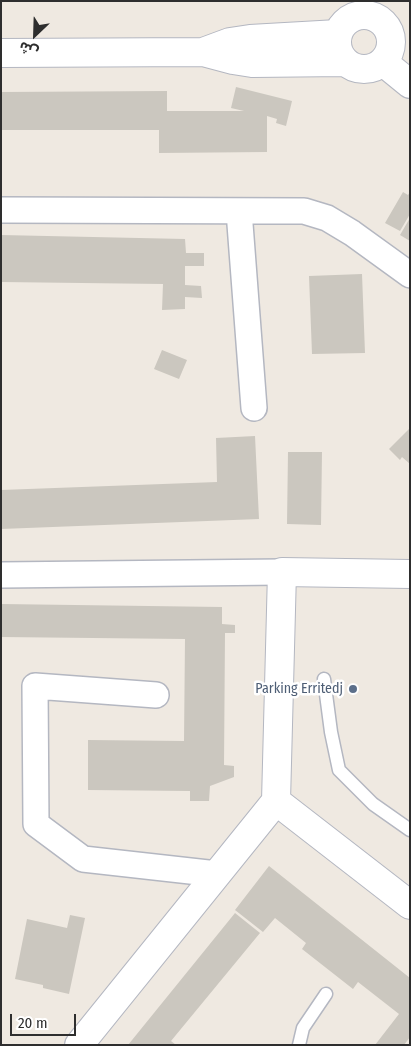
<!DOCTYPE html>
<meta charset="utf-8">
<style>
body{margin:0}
#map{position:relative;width:411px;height:1046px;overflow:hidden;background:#efe9e1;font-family:"Fira Sans Condensed","Noto Sans Arabic",sans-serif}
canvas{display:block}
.frame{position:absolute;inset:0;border:2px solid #2e2e2e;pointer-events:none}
.north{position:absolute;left:10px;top:10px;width:50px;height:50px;-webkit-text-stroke:4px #fff;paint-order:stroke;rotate:204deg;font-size:14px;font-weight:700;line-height:20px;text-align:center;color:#2e2e2e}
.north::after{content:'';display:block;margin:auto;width:18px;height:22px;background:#2e2e2e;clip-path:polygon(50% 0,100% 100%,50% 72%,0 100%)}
.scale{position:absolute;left:10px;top:1014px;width:66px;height:22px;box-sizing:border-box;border:2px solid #2e2e2e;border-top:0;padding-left:6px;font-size:15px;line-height:18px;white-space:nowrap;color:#2e2e2e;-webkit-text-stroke:4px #fff;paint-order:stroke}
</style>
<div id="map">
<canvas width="411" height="1046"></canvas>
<div class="frame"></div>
<div class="north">ش</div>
<div class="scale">20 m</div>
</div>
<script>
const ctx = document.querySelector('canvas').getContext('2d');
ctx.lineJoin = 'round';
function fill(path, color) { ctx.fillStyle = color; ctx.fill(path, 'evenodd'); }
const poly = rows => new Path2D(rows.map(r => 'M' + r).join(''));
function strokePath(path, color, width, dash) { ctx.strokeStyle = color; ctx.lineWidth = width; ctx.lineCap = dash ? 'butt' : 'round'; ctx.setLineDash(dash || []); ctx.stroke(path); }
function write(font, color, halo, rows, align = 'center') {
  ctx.font = font + ' "Fira Sans Condensed",sans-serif'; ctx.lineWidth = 5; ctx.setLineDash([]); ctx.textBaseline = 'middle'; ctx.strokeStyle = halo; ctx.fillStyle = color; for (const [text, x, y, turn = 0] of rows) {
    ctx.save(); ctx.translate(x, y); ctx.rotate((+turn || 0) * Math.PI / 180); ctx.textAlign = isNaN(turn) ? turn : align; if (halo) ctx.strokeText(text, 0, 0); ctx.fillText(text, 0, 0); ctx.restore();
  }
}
fill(poly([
 [236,87,292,101,286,126,276,123,277,119,267,116,267,152,159,153,159,130,1,130,1,92,167,91,167,111,244,111,231,108],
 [403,192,408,195,410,192,410,214,400,231,385,223],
 [410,218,410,241,400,235],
 [1,235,185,239,186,253,204,253,204,266,185,266,185,285,201,286,202,298,185,297,185,309,162,310,163,284,1,282],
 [362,274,365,353,312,354,309,276],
 [162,350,187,360,179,379,154,369],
 [410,428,410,464,402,457,400,460,389,449],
 [255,436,259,519,1,529,1,490,217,482,216,438],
 [288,452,322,452,321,525,287,524],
 [1,604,222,607,222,624,235,625,235,633,225,633,224,765,234,766,234,777,210,786,209,801,190,801,190,791,88,790,88,740,184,741,185,639,1,637],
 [269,866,410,978,410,1037,404,1045,375,1045,399,1014,358,982,353,989,302,949,306,943,275,918,263,932,235,910],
 [235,913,260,933,171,1041,176,1045,128,1045],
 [70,915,85,918,69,994,43,988,43,985,15,979,27,919,67,928]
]), '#cbc7bf');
const lane = poly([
 [324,679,331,732,339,770,373,804,410,830],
 [299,1045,303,1028,326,994]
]);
const street = poly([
 [1,210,304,211,327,218,352,233,410,275],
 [239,211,254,408],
 [1,575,282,572],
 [156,695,35,686,36,824,83,859,217,874]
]);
const secondary = poly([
 '337 42a27 27 0 1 1 54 0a27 27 0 1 1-54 0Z',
 [203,52,230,42,250,39,338,34],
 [1,53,203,52,233,60,252,63,345,62],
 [383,62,410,84],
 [276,801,410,905],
 [79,1045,276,801,282,572,410,574]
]);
strokePath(lane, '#b4b7c1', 15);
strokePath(street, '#b4b7c1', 28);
strokePath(secondary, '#b4b7c1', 30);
strokePath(lane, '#fff', 12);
strokePath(street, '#fff', 25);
strokePath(secondary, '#fff', 28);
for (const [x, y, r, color] of [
 [353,689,5,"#5c6f8a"]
]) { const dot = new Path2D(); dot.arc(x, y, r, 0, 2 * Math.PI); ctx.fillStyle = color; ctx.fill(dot); strokePath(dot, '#fff', 2); }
write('14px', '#4e5e75', '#fff', [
 ["Parking Erritedj",343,689]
], 'right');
</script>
